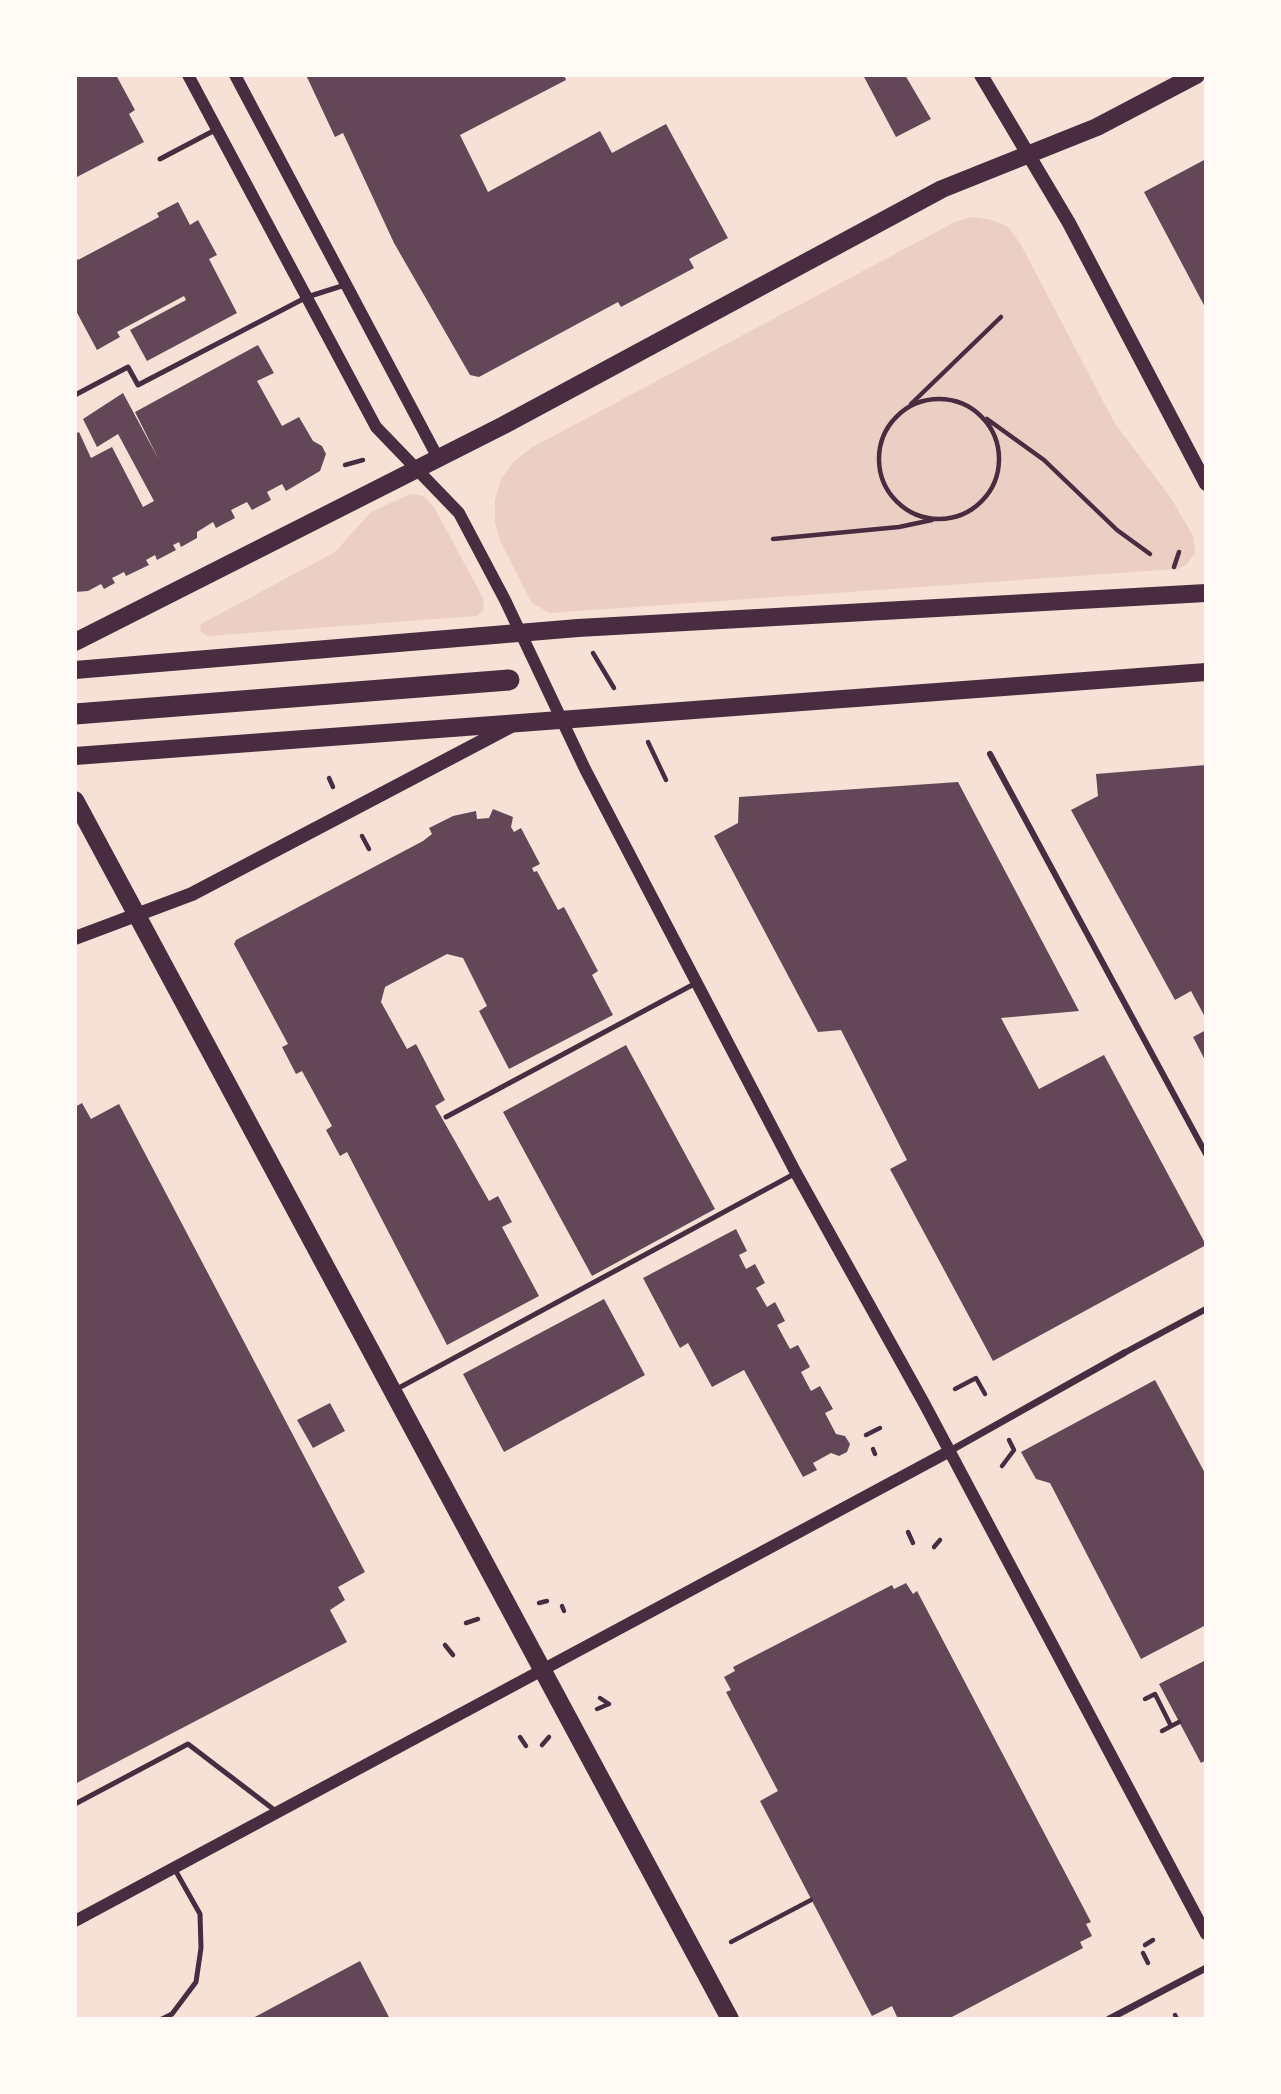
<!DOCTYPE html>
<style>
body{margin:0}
#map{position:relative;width:1281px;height:2094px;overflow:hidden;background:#f7e1d7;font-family:Karla,sans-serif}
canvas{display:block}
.frame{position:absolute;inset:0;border:77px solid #fffaf5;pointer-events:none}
</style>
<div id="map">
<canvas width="1281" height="2094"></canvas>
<div class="frame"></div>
</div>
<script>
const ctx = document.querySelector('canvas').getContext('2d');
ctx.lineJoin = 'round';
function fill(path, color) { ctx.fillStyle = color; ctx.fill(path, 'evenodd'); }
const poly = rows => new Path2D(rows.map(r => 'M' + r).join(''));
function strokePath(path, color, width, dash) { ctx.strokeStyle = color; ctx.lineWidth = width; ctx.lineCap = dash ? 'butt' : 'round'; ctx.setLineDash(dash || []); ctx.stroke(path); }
fill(poly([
 [972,217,992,220,1008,227,1020,243,1114,422,1171,498,1193,536,1195,553,1186,565,1177,569,550,613,532,603,500,541,495,522,495,500,501,479,513,462,531,448,955,222],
 [410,494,424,496,434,507,483,598,484,609,477,616,208,636,200,631,201,624,335,552,371,512]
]), '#ebcfc5');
fill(poly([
 [75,75,116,75,135,110,129,114,144,142,75,178],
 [306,75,564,75,566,80,460,135,488,192,600,131,612,153,666,124,728,238,689,259,694,268,621,307,618,302,479,377,470,375,394,243,343,133,335,137],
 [863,75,905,75,931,119,896,137],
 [1206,159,1206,309,1144,192],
 [178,202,190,225,198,220,217,255,209,259,237,313,147,361,130,330,186,300,184,296,117,332,120,337,97,350,75,309,75,256,78,260,159,217,157,213],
 [258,345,274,373,257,381,282,426,299,417,313,441,322,446,326,454,320,471,286,491,282,484,267,492,271,500,252,510,247,502,231,510,235,518,216,528,213,522,197,532,197,538,181,547,179,542,173,545,176,550,157,560,155,555,146,560,149,565,126,576,124,572,112,578,115,583,104,589,101,584,88,591,75,592,75,434,79,432,91,458,112,447,143,507,154,501,118,434,97,447,83,419,123,393,159,460,135,412],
 [1206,765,1206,1019,1191,991,1175,1000,1071,810,1098,796,1096,774],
 [958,782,1079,1011,1001,1018,1039,1089,1104,1055,1206,1245,993,1361,890,1169,907,1160,841,1030,818,1032,714,836,738,823,739,797],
 [493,809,513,817,511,827,514,832,521,828,540,864,532,868,534,872,537,871,558,910,564,907,598,971,592,975,613,1015,509,1069,479,1011,487,1006,463,958,447,954,385,987,381,1002,407,1049,416,1044,445,1100,435,1106,489,1201,498,1196,512,1222,502,1227,539,1296,447,1345,347,1152,340,1156,326,1130,332,1126,302,1071,296,1074,282,1047,288,1044,234,944,236,940,423,841,432,834,429,828,453,816,476,811,477,819,489,818],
 [1206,1030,1206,1062,1193,1037],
 [626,1045,715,1209,592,1276,503,1112],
 [82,1103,91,1119,119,1104,365,1572,338,1587,345,1600,330,1610,347,1642,75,1784,75,1107],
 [736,1229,747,1251,739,1255,746,1269,755,1264,765,1283,756,1288,767,1307,775,1302,785,1321,777,1325,790,1349,798,1345,810,1367,801,1372,811,1391,820,1386,833,1409,825,1413,836,1434,845,1436,850,1444,847,1452,839,1456,831,1453,813,1463,817,1470,803,1477,744,1370,712,1387,688,1343,680,1348,643,1278],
 [604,1299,645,1375,504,1452,463,1374],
 [1155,1380,1206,1475,1206,1625,1141,1659,1050,1483,1036,1479,1021,1452],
 [330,1403,345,1431,313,1448,297,1420],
 [906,1583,913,1594,917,1591,1091,1922,1086,1924,1092,1936,1080,1942,1083,1948,948,2019,898,2019,892,2006,872,2016,760,1801,778,1791,726,1692,731,1690,724,1677,735,1671,733,1667,892,1585,894,1589],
 [1206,1660,1206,1760,1201,1763,1159,1684],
 [360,1961,390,2019,251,2019]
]), '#644757');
strokePath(poly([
 '879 459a60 60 0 1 1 120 0a60 60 0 1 1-120 0Z',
 [911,404,1001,317],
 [987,419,1044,460,1117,530,1150,554],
 [345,465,363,460],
 [773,539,899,527,932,520],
 [1174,567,1179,552],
 [593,653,614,688],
 [648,742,666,780],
 [329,778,333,787],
 [362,836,369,849],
 [955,1389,976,1378,985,1394],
 [866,1435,880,1428],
 [873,1449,875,1454],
 [1002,1466,1014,1450,1009,1440],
 [908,1532,913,1543],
 [934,1547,940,1540],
 [539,1603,547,1601],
 [562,1606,564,1611],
 [466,1623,478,1619],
 [445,1645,453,1655],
 [600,1698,609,1704],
 [1145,1699,1155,1694,1171,1726],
 [597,1709,609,1704],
 [1162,1731,1179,1722],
 [520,1737,526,1746],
 [542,1745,549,1737],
 [731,1942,811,1900],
 [1145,1945,1153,1940],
 [1143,1953,1148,1963],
 [1175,2015,1177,2019]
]), '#4a2c40', 4.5);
strokePath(poly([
 [160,159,217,129],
 [75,395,128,367,138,385,307,297,345,285],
 [446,1117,696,983],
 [395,1390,796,1173],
 [75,1804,188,1744,277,1812],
 [162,2019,172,2014,196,1982,201,1948,200,1914,174,1868]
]), '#4a2c40', 5);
strokePath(poly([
 [990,754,1206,1154],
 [1124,1353,1206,1309]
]), '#4a2c40', 6);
strokePath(poly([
 [948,1452,1124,1353],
 [1109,2019,1206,1968]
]), '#4a2c40', 7);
strokePath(poly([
 [188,75,376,427,459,513,505,600,585,769,796,1173,925,1405,1206,1934],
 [235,75,438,458],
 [75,1921,948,1452]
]), '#4a2c40', 12);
strokePath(poly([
 [981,75,1069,223,1206,484],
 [75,938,192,894,513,725]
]), '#4a2c40', 14);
strokePath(poly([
 [75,642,504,425,942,189,1097,127,1196,75],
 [75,670,578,628,1206,593],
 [75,756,1206,672],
 [75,800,730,2019]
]), '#4a2c40', 18);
strokePath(poly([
 [75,714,509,680]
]), '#4a2c40', 21);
</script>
